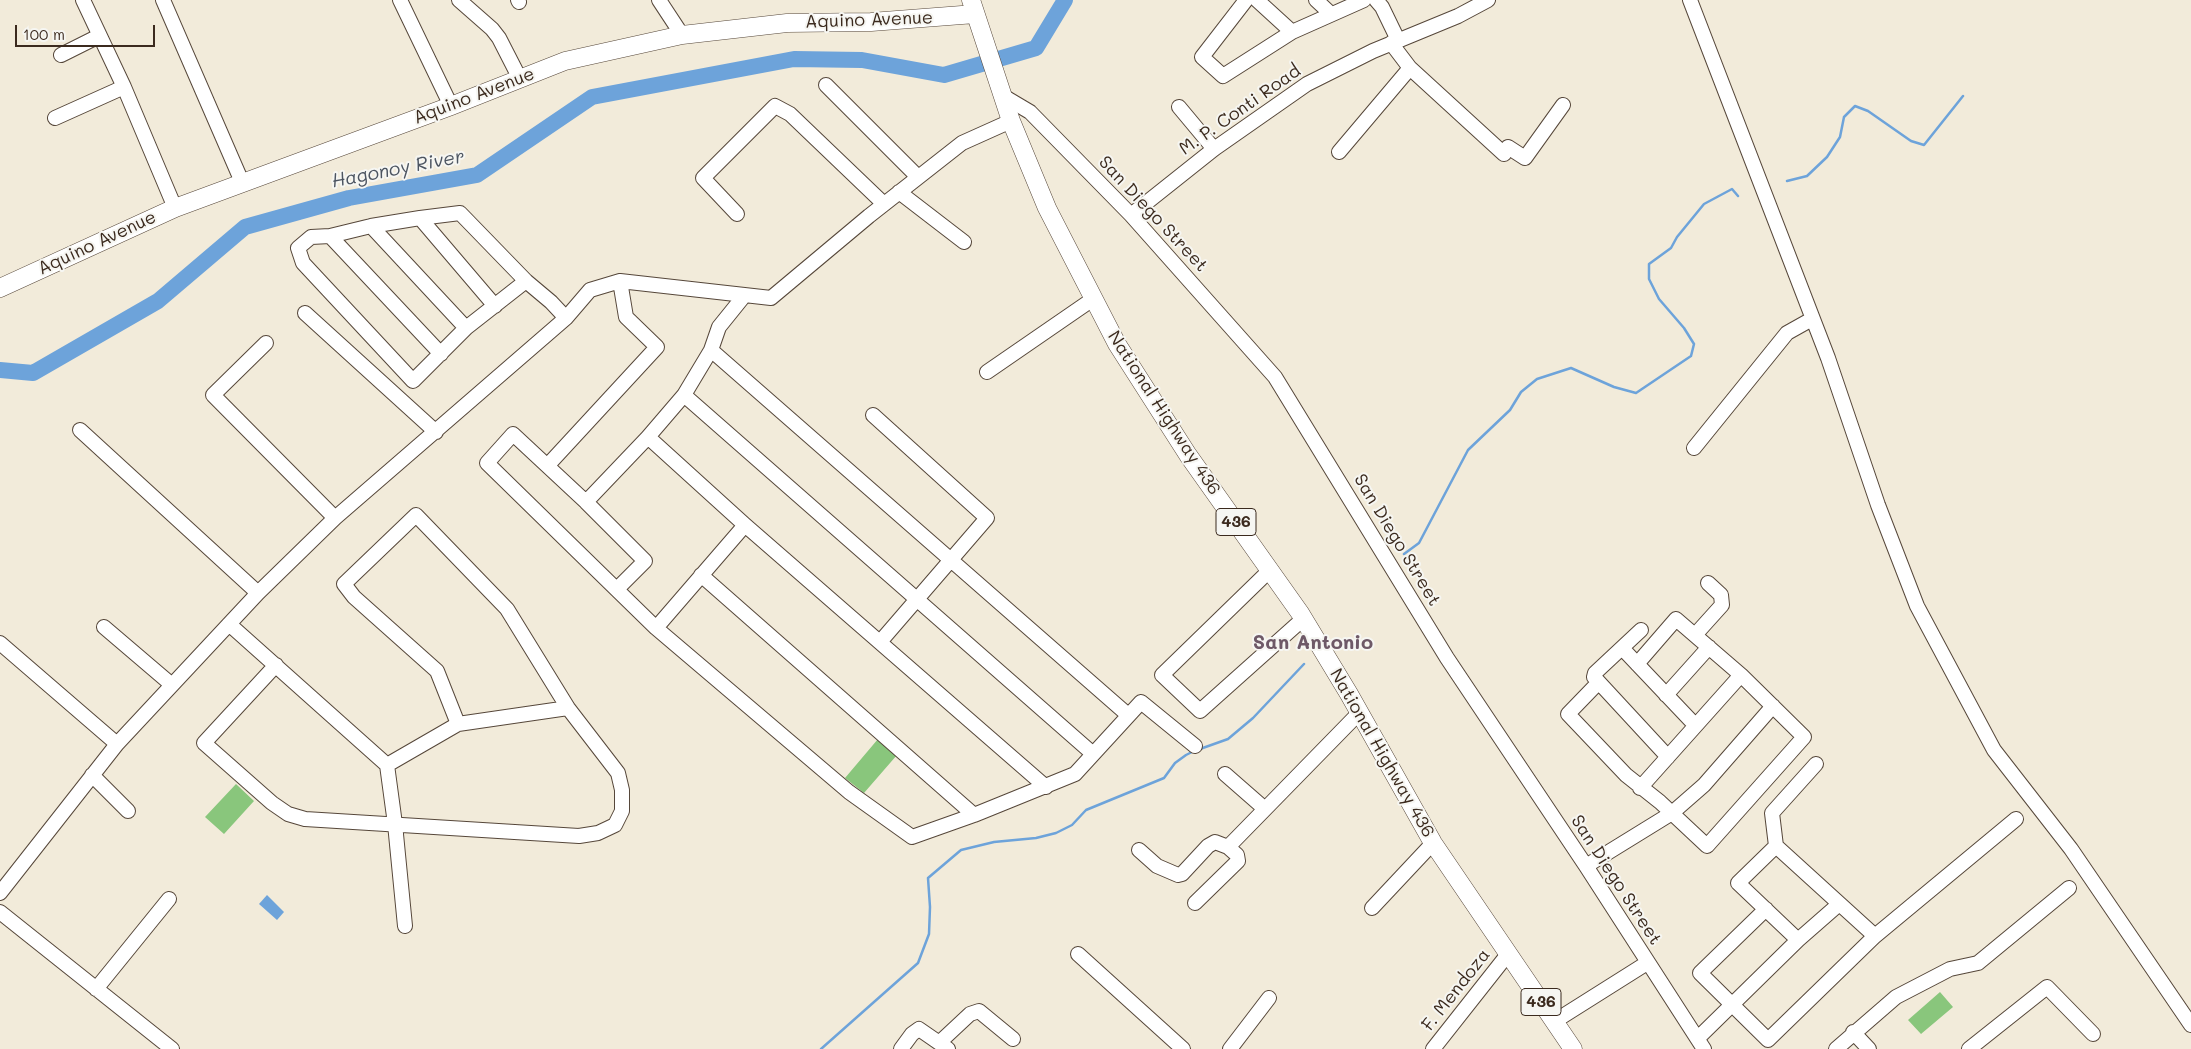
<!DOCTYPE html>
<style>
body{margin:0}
#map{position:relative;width:2191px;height:1049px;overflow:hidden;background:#f2ebda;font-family:Mali,sans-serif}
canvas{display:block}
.scale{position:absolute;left:15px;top:25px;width:140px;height:22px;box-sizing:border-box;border:2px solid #3b2a1e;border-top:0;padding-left:6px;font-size:15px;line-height:18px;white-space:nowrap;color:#3b2a1e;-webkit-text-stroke:4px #f6f6f2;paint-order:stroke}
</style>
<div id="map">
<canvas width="2191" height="1049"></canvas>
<div class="scale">100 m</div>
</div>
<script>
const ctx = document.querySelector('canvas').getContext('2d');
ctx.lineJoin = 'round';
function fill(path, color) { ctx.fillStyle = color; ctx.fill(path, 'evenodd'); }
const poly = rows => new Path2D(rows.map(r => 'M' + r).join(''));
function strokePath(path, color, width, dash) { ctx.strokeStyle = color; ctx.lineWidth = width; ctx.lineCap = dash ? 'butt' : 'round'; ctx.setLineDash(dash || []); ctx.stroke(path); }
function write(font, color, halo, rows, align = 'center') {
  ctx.font = font + ' Mali,sans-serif'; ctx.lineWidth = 4; ctx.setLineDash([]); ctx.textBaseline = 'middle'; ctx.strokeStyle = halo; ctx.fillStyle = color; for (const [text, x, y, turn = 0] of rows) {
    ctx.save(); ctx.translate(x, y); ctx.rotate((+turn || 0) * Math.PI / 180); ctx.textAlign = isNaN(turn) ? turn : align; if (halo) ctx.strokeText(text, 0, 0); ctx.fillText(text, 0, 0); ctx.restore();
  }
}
fill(poly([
 [878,739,897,755,864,793,845,778],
 [236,784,254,801,224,834,205,817],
 [1940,992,1953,1007,1921,1034,1908,1020]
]), '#89c67c');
fill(poly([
 [267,895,284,912,277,920,259,904]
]), '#6da3da');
strokePath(poly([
 [1787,181,1807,176,1827,157,1840,137,1844,117,1855,106,1868,111,1911,141,1924,145,1963,96],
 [1404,554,1419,543,1468,450,1510,410,1521,392,1537,379,1571,368,1614,387,1636,393,1691,356,1694,344,1684,328,1659,299,1649,279,1649,264,1671,248,1677,237,1704,204,1732,189,1738,196],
 [1200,749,1228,739,1253,718,1304,664],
 [821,1049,918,963,929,934,930,907,928,878,961,850,994,842,1036,838,1056,833,1072,825,1086,810,1164,778,1175,763,1186,755,1194,751]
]), '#6da3da', 2.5);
strokePath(poly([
 [0,370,33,373,158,301,245,227,349,198,477,175,592,97,794,59,862,60,944,75,1036,48,1065,0]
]), '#6da3da', 16);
const minor = poly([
 [83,0,124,87,175,208],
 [163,0,242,182],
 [400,0,451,106],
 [459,0,492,29,499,38,520,79],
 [518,0,519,2],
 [659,0,682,35],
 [1246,0,1202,57,1223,76,1292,32,1364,0],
 [1257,0,1292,32],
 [1316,0,1331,14],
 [1376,0,1382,7,1398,40],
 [1690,0,1828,358,1878,505,1917,606,1994,750,2071,849,2191,1025],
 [1391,43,1410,68,1504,154,1508,147,1525,158,1563,105],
 [61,55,99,36],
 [826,85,918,177],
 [1003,96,1030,112,1131,215,1275,377,1447,658,1586,866,1704,1049],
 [1179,107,1214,149],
 [55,118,124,87],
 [1339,152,1410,68],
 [899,192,964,242],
 [737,214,703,178,775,106,790,114,884,204],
 [1131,215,1214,149,1307,84,1373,51,1458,16,1488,0],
 [420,218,371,226,330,236,311,237,298,248,303,263,413,381,466,328,526,281,551,302,566,318],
 [371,226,466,328],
 [330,236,441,354],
 [495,306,420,218,460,213,526,281],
 [305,313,436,432],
 [266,343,213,395,335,518],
 [711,350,1128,715],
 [987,372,1093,299],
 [684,395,1092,753],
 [873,415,987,518,880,642],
 [80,430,258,593],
 [648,437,745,525,1046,787],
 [1694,448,1787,333,1812,319],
 [548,465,657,347,626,317,620,281],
 [586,502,648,437,684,395,711,350,719,327,744,296],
 [1270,570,1162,675,1200,711,1303,619],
 [701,575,974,815],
 [617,589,645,561,586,502,513,434,487,463,656,628,849,792,912,837,974,815,1075,774,1141,702,1195,746],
 [229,624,387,765,395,824,405,926],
 [104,627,172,685],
 [656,628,745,525],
 [1641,630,1595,673,1594,677,1668,757],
 [1695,635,1722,605,1721,595,1708,583],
 [0,643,117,744],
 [1622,648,1695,725],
 [276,665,204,743,272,803,288,814,305,819,579,836,598,833,615,825,622,811,622,790,618,773,568,708,507,609,416,515,344,584,354,597,437,671,458,724],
 [1598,683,1568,714,1626,775,1660,802,1707,846,1804,737,1741,675,1676,619,1637,664],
 [1666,695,1709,647],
 [1816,764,1772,813,1776,846,1875,936],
 [387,765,458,724,568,708],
 [1225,774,1265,809],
 [92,775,128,811],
 [1640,788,1741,675],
 [1776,846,1738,883,1798,940],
 [1228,847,1359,713],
 [1139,850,1157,866,1178,875,1182,874,1208,846,1215,842,1228,847,1237,855,1238,861,1195,903],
 [1586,866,1672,813,1704,785,1773,706],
 [0,893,117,744,258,593,335,518,566,318,590,290,620,281,771,298,869,216,962,143,1011,121],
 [1372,908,1433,843],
 [1766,909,1700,973,1768,1040,1875,936,2016,819],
 [0,912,172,1049],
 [1078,954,1183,1049],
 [96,989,169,899],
 [1555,1021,1647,963],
 [1853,1032,1869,1049],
 [1698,1038,1798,940,1838,905],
 [940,1042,970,1014,979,1011,1013,1039],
 [901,1049,912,1034,919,1029,948,1049],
 [1230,1049,1269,998],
 [1433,1049,1508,954],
 [1836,1049,1896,997,1950,969,1978,963,2069,888],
 [1969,1049,2047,987,2093,1034]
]);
const major = poly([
 [971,0,1011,121,1047,208,1117,344,1188,455,1300,613,1349,694,1433,843,1573,1049],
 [0,288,175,208,451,106,565,61,682,35,787,23,871,22,975,14]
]);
strokePath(minor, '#56473a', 16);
strokePath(major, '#56473a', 19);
strokePath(minor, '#fff', 14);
strokePath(major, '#fff', 18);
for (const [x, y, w] of [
 [1236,522,40],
 [1541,1002,40]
]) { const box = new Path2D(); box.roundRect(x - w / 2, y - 13.5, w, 27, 4); ctx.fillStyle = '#f6f6f2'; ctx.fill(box); strokePath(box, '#3b2a1e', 1); }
write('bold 16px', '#3b2a1e', null, [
 ["436",1236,522],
 ["436",1541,1002]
]);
write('18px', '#3b2a1e', '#f6f6f2', [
 ["Aquino Avenue",869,20,-2],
 ["Aquino Avenue",474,96,-21],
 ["M. P. Conti Road",1240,110,-35],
 ["San Diego Street",1153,214,47],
 ["Aquino Avenue",97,243,-25],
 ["National Highway 436",1164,413,57],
 ["San Diego Street",1397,540,59],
 ["National Highway 436",1382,753,60],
 ["San Diego Street",1616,880,57],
 ["F. Mendoza",1456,990,-52]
]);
write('italic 19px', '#4c5460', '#f6f6f2', [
 ["Hagonoy River",398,169,-11]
]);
write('bold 20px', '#6e5967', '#f6f6f2', [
 ["San Antonio",1313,643]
]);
</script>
